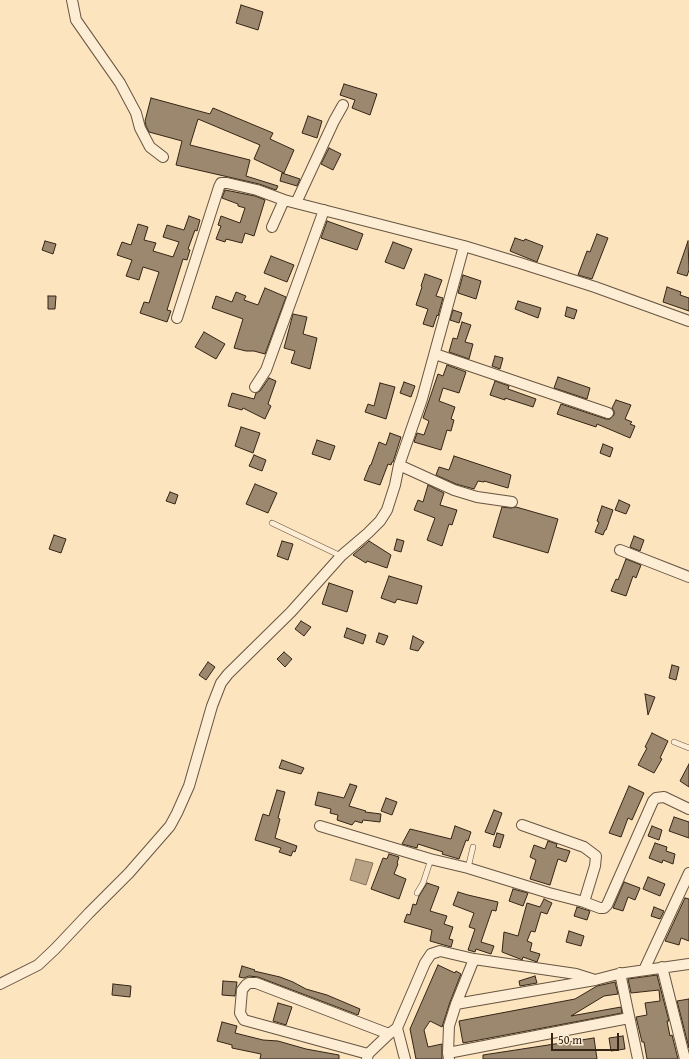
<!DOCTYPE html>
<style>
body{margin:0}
#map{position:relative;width:689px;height:1059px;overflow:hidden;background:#fce4bf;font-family:"Gentium Book Plus",serif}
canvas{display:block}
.scale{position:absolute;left:551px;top:1033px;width:68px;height:18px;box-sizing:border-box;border:2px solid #352516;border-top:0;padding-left:5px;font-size:12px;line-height:14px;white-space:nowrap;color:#352516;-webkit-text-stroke:3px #fdedd5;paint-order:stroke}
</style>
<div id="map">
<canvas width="689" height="1059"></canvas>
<div class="scale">50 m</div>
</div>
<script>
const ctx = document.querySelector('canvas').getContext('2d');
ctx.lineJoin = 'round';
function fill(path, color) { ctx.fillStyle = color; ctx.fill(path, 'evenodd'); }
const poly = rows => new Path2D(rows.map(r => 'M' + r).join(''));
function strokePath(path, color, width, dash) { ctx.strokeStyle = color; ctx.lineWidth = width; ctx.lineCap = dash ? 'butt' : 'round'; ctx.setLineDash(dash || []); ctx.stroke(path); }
const water = poly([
 [356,859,373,863,366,885,350,880,356,859]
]);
fill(water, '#b8a386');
strokePath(water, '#847159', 1);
const building = poly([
 [241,5,263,12,258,30,236,23,241,5],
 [344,84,377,94,370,115,352,108,355,100,340,95,344,84],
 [151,98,210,114,213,108,273,133,270,139,294,150,284,173,254,159,260,145,198,119,190,145,250,160,246,176,278,186,276,190,259,184,176,165,182,141,149,132,146,126,145,121,151,98],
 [308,116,322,121,317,138,302,133,308,116],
 [329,148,341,154,333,170,321,164,329,148],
 [282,173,300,179,297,186,280,181,282,173],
 [225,190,255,196,265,200,254,236,245,233,242,243,226,239,225,242,216,239,221,226,218,225,221,216,240,223,245,208,238,206,238,204,222,198,225,190],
 [189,216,200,220,197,231,195,230,188,249,190,250,187,260,183,259,167,310,171,311,167,322,140,313,144,302,149,303,159,272,143,267,139,280,126,276,132,260,117,255,122,242,131,245,138,224,148,227,144,240,156,243,153,251,173,257,179,242,163,237,167,225,184,230,189,216],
 [327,221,363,234,357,250,321,238,327,221],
 [597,234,608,238,592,279,578,275,587,251,590,252,597,234],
 [515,238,524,241,525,239,543,246,537,262,510,251,515,238],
 [45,241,56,244,53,254,42,250,45,241],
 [688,241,689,270,687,276,677,273,688,241],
 [393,242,412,249,404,269,385,262,393,242],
 [271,256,294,265,287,282,264,273,271,256],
 [425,274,442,280,436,296,443,298,438,316,437,315,433,327,423,324,428,309,416,305,422,287,421,286,425,274],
 [463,275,481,281,476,299,458,293,463,275],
 [667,287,681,292,680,295,689,298,689,311,663,302,667,287],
 [265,288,286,297,265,354,254,351,246,351,234,348,243,319,212,308,216,296,232,302,236,292,246,296,244,300,258,305,265,288],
 [48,296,56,296,55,309,48,309,48,296],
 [518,301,541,308,538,318,515,309,518,301],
 [567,307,577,310,574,319,565,316,567,307],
 [453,310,462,313,459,323,450,320,453,310],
 [293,314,307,317,303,334,317,338,310,369,291,363,295,351,284,348,293,314],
 [462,322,471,325,465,342,473,344,469,359,449,352,453,338,457,339,462,322],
 [204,332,225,344,216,359,195,347,204,332],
 [495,356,503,358,500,369,492,366,495,356],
 [447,365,466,372,459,393,443,388,439,401,455,407,451,419,454,420,451,431,447,430,441,450,414,442,417,433,424,435,429,421,423,418,438,374,443,376,447,365],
 [558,377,590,388,587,399,554,388,558,377],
 [269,378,276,381,268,404,271,406,265,419,243,408,242,410,228,406,232,393,254,399,256,393,260,391,269,378],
 [495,381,509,386,508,389,536,399,533,407,505,398,505,400,490,395,495,381],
 [404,382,415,386,411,397,400,393,404,382],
 [380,383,395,387,386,419,365,412,368,404,374,406,380,383],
 [616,400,631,405,625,419,632,422,630,424,635,426,630,438,597,424,596,427,557,414,561,404,606,419,610,419,614,415,614,411,612,408,616,400],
 [241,427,260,433,253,453,235,446,241,427],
 [390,433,401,437,393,462,392,462,391,465,388,464,380,485,364,480,370,465,371,465,379,442,386,445,390,433],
 [317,440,335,446,330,460,312,454,317,440],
 [603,444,613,448,610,457,600,453,603,444],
 [254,455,266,460,262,471,249,466,254,455],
 [454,456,511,475,508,488,484,481,484,482,478,481,474,489,456,484,436,475,439,467,449,470,454,456],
 [255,484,277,493,268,513,246,504,255,484],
 [428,485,444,493,440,505,457,510,452,525,449,524,442,546,427,540,435,518,414,510,418,500,423,502,428,485],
 [170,492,178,495,175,504,166,501,170,492],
 [619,500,630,505,626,514,615,510,619,500],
 [602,506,613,510,606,530,605,530,603,535,595,532,599,522,597,521,602,506],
 [502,507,511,508,516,507,558,519,548,553,493,537,502,507],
 [54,535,66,539,61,553,49,549,54,535],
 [634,536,644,540,640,551,630,547,634,536],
 [397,539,404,541,401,552,394,550,397,539],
 [282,541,293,544,288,560,277,556,282,541],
 [369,541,391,555,387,568,367,561,366,563,353,555,369,541],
 [626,559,641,565,636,578,633,576,626,596,611,591,616,579,618,580,626,559],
 [389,576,422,586,417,604,397,599,395,603,381,598,389,576],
 [329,583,353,591,347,612,322,604,329,583],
 [301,621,311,627,304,636,295,629,301,621],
 [347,628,366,635,363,644,344,637,347,628],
 [379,633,388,636,384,645,376,642,379,633],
 [413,636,424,642,418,651,410,649,413,636],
 [284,652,292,659,285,667,277,659,284,652],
 [208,662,215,667,206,680,199,675,208,662],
 [672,665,679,667,676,680,669,678,672,665],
 [645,694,655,697,648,715,645,694],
 [652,733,668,741,660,758,662,759,654,773,638,765,647,748,645,747,652,733],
 [282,760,304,768,301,774,279,768,282,760],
 [689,764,689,787,680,781,689,764],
 [350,784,357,786,349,806,366,811,365,812,381,814,380,822,363,820,362,823,355,821,352,825,337,820,338,815,330,813,331,809,315,805,318,792,344,798,350,784],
 [629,786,644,793,632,820,628,818,621,837,609,833,629,786],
 [277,790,285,792,278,818,280,819,275,838,297,846,295,852,293,851,291,856,279,852,281,848,255,840,263,814,269,816,277,790],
 [386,798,397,802,392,815,381,811,386,798],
 [494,810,502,813,494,835,485,832,494,810],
 [674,817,689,822,689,838,669,831,674,817],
 [455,826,471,832,468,841,466,840,459,859,442,854,443,852,418,844,417,848,402,844,410,829,451,839,455,826],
 [652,826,662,830,659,840,648,836,652,826],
 [497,833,504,835,500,848,493,846,497,833],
 [548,841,557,844,556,847,570,851,566,862,558,859,550,885,530,879,536,860,530,857,534,845,545,849,548,841],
 [655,843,667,847,666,851,675,854,673,864,663,860,662,863,649,858,655,843],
 [389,854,399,857,397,863,398,864,394,874,406,879,399,899,371,889,383,858,387,859,389,854],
 [648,877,665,884,660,896,643,889,648,877],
 [624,882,640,888,635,900,628,897,623,911,613,908,624,882],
 [427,883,439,887,430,911,447,916,444,924,453,927,449,939,453,940,451,947,430,941,432,930,404,922,407,914,410,915,413,904,416,905,419,896,427,883],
 [513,889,528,893,523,906,509,901,513,889],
 [458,892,468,895,498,902,496,911,492,910,481,942,494,946,491,954,476,949,475,952,468,950,475,929,469,927,474,913,453,905,458,892],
 [685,898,689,899,689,941,681,938,679,945,665,941,685,898],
 [544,899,552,903,547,914,541,912,535,932,531,931,527,941,532,943,530,951,540,954,537,962,523,957,522,960,520,959,502,952,504,932,518,936,527,903,540,907,544,899],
 [577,907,590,911,587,920,574,916,577,907],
 [654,907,664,911,660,919,651,916,654,907],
 [569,931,584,936,581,946,566,942,569,931],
 [438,965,455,973,456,971,461,974,450,1002,442,1027,430,1021,424,1030,428,1047,442,1044,442,1059,416,1059,410,1029,438,965],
 [242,966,255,970,254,971,280,977,293,982,306,989,327,995,360,1009,358,1015,258,977,249,976,244,978,239,977,242,966],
 [657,975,669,1021,667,1021,670,1036,672,1035,678,1059,647,1059,644,1042,642,1042,636,1017,647,1015,645,1003,660,1001,659,990,631,993,628,979,657,975],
 [535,976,537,983,520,986,519,981,535,976],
 [223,981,237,982,235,996,222,995,223,981],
 [615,982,618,994,604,996,571,1016,621,1007,622,1013,463,1043,459,1021,575,999,597,986,615,982],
 [113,984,131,986,130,997,112,995,113,984],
 [689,999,689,1048,677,1001,689,999],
 [278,1003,292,1007,286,1025,273,1021,278,1003],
 [222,1022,237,1026,235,1033,263,1040,278,1041,306,1049,339,1055,339,1059,260,1059,261,1054,232,1048,232,1045,217,1041,222,1022],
 [623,1036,625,1049,611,1051,609,1038,623,1036],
 [594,1038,597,1059,483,1059,483,1055,594,1038]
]);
fill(building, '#9c886e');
strokePath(building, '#352516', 1);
const lane = poly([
 [272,523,341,556],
 [674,742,689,748],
 [468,868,473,847],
 [417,893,423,883,431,859]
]);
const street = poly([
 [72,0,76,20,120,83,136,113,140,128,150,147,163,157],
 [296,203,334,121,343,105],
 [272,227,284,200],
 [177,318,219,187,221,183,227,183,257,190,284,200,464,246,520,263,595,287,689,321],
 [435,354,608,413],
 [255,387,266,370,324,210],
 [399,465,454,490,477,497,512,502],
 [620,550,689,577],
 [522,825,584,847,596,856,595,866,584,902],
 [320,826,430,859,468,868,549,893,584,902,600,908,604,908,607,905,653,801,656,798,664,797,689,809],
 [662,967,685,1059],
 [644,970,689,873],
 [620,973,638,1059],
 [0,984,38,965,55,949,89,913,129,873,170,826,177,813,189,786,212,706,221,683,228,674,291,612,341,556,368,533,380,521,387,510,395,485,399,465,422,399,464,246],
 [456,1004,595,980,618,974,689,964],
 [448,1053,629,1018],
 [368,1054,244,1020,240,1013,242,990,246,985,249,983,256,983,389,1034,397,1028],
 [367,1059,368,1054,389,1034],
 [405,1059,397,1028,425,963,431,954,440,951,474,959,576,974,595,980],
 [449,1059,448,1053,449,1026,456,1004,474,959]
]);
strokePath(lane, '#675540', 6);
strokePath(street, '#675540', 12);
strokePath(lane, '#fdedd5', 5);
strokePath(street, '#fdedd5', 10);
</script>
